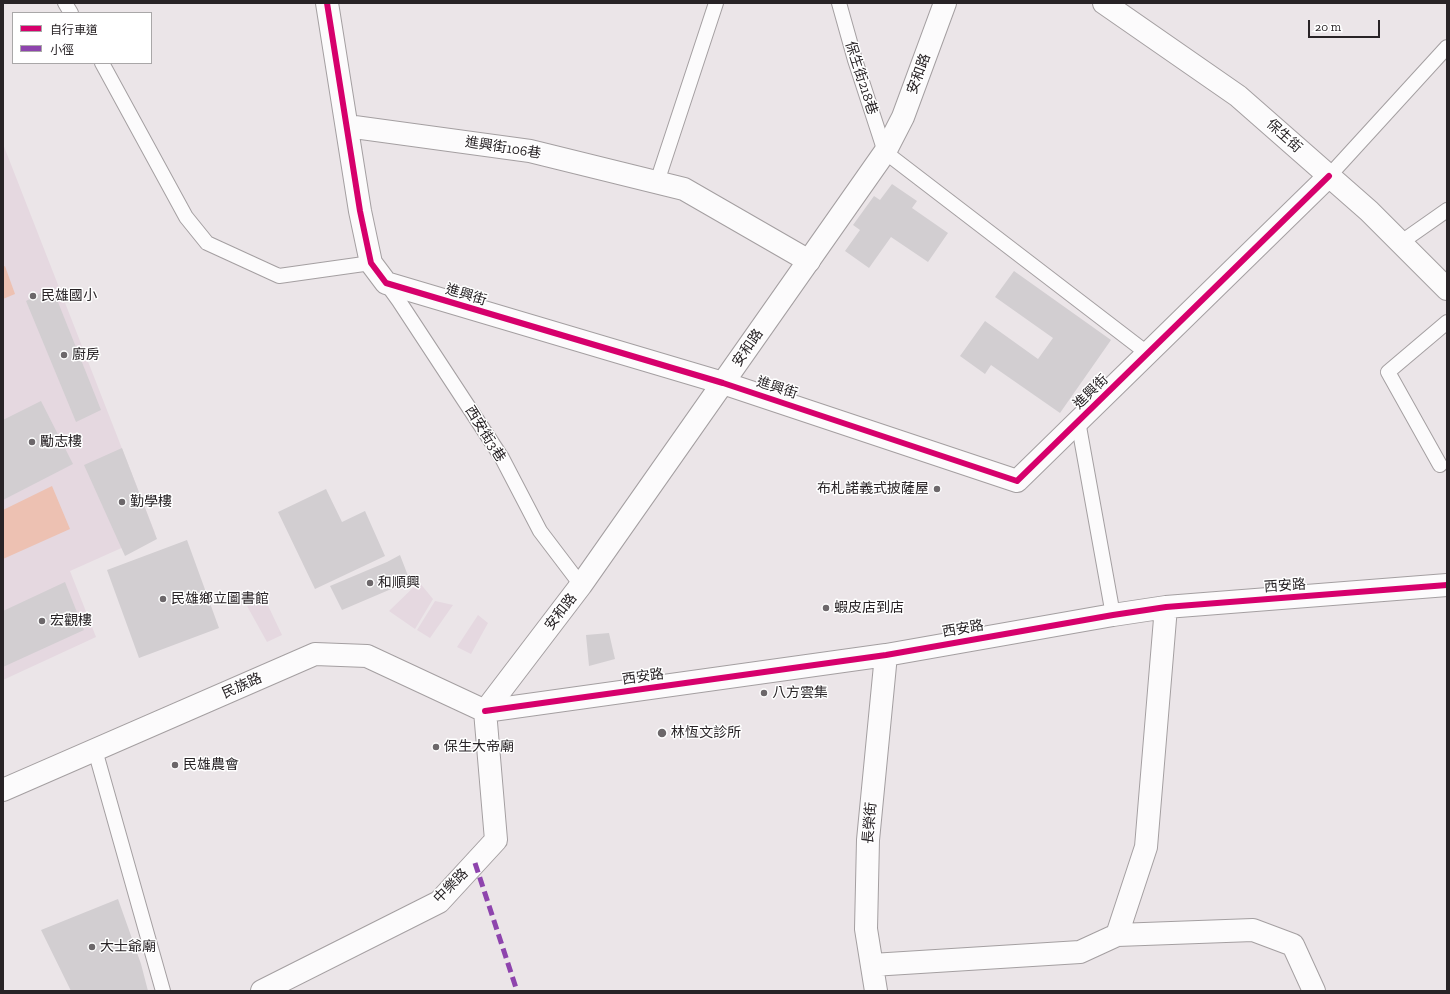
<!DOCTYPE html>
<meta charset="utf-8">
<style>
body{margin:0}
#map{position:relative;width:1450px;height:994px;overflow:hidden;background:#ebe5e8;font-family:"Zilla Slab","Noto Sans TC",serif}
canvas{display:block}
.frame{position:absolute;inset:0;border:4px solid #282326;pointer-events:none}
.legend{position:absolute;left:12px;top:12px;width:140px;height:52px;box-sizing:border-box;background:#fff;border:1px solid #a9a7a8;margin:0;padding:5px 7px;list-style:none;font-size:12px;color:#282326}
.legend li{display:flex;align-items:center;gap:8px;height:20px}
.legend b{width:20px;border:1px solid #a9a7a8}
.scale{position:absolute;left:1308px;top:20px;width:72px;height:18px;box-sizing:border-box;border:2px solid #282326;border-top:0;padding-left:5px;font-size:12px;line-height:14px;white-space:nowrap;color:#282326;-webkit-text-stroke:3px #fff;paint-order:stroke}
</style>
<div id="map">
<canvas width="1450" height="994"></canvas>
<div class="frame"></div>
<ul class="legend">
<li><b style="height:5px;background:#d6006c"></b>自行車道</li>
<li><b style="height:5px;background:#8e44ad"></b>小徑</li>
</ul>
<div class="scale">20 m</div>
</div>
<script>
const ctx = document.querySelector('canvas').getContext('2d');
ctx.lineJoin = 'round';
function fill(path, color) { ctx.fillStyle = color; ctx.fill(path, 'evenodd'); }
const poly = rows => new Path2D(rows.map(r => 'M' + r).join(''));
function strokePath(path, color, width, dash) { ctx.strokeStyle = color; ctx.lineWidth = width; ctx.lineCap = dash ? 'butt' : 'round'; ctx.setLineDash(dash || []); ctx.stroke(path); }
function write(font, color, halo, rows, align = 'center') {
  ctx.font = font + ' "Zilla Slab","Noto Sans TC",serif'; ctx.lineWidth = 3; ctx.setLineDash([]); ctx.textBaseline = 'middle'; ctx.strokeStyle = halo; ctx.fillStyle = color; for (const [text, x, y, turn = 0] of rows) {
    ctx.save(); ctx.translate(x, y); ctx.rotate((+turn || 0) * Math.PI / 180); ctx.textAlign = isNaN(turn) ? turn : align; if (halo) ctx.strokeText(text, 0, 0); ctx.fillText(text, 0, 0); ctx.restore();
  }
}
fill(poly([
 [3,144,155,533,70,571,96,637,3,680],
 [419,582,433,599,415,629,389,611],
 [263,595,282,635,267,642,247,606],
 [435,601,453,605,430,638,417,630],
 [478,615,488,623,471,654,457,647]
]), '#e5d8e0');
fill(poly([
 [5,266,15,294,3,299,3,267],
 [52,486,70,529,3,559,3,510]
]), '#edc1b2');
fill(poly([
 [892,184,917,201,912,208,948,233,928,262,891,237,869,268,845,251,860,230,853,225,874,196,880,200],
 [1014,271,1111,340,1060,413,991,365,985,374,960,356,985,321,1038,359,1053,338,995,297],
 [52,287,101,410,76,422,26,301],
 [41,401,73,464,3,500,3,420],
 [122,448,157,539,125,556,84,465],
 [326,489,342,522,365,511,385,556,315,589,278,512],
 [187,540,219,628,139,658,107,570],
 [400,555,410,581,342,610,330,586,387,562],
 [65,582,84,630,3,667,3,611],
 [609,633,615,659,589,666,586,635],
 [118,899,141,964,148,991,71,991,41,930]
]), '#d2ced1');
const service = poly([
 [65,3,71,13],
 [839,3,855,60,885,152,1147,353],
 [102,63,186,217,207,243,279,276,371,263],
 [1329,176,1447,47],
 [657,182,716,3],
 [1400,243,1447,210],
 [386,283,399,301,502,458,540,531,581,585],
 [1078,421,1113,615],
 [1440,465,1388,372,1447,322],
 [95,750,163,991]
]);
const minor = poly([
 [327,3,360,211,371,263,386,283,723,383,1017,481,1329,176],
 [1104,3,1238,96,1369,211,1447,289],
 [347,126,530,151,684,189,809,261],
 [485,711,886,655,1113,615,1166,607,1447,585],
 [3,790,315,654,367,656,485,711],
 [1117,935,1146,847,1166,607],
 [872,965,1080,952,1117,935,1253,930,1293,945,1314,991],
 [262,991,439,902,496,840,485,711],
 [876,991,866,929,868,840,886,655]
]);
const tertiary = poly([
 [485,711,581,585,885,152,903,117,945,3]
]);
strokePath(service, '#a49fa1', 16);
strokePath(minor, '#a49fa1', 24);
strokePath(tertiary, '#a49fa1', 24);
strokePath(service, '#fcfbfc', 14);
strokePath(minor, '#fcfbfc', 22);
strokePath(tertiary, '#fcfbfc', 22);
strokePath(poly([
 [475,863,517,991]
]), '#8e44ad', 5, [10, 5]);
strokePath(poly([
 [327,3,360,211,371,263,386,283,723,383,1017,481,1329,176],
 [485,711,886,655,1113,615,1166,607,1447,585]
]), '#d6006c', 6);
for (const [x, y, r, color] of [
 [33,296,4,"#6c676a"],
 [64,355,4,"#6c676a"],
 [32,442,4,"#6c676a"],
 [937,489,4,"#6c676a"],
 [122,502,4,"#6c676a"],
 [370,583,4,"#6c676a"],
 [163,599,4,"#6c676a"],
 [826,608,4,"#6c676a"],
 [42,621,4,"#6c676a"],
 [764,693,4,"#6c676a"],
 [662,733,5,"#6c676a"],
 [436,747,4,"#6c676a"],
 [175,765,4,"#6c676a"],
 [92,947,4,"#6c676a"]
]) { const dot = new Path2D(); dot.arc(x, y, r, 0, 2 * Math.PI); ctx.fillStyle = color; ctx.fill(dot); strokePath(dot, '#fff', 1.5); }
write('14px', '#282326', '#fff', [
 ["安和路",919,74,-70],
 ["保生街218巷",861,78,72],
 ["保生街",1284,136,42],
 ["進興街106巷",503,148,9],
 ["進興街",466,295,17],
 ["安和路",748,348,-55],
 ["進興街",777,388,18],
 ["進興街",1091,392,-44],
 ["西安街3巷",485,434,58],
 ["西安路",1285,586,-4],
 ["安和路",561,612,-52],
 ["西安路",963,629,-10],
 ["西安路",643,677,-8],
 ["民族路",242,686,-24],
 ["長榮街",870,823,-85],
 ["中樂路",451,886,-45]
]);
write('14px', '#282326', '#fff', [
 ["民雄國小",41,296],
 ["廚房",72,355],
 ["勵志樓",40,442],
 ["布札諾義式披薩屋",929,489,"right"],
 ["勤學樓",130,502],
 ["和順興",378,583],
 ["民雄鄉立圖書館",171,599],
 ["蝦皮店到店",834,608],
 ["宏觀樓",50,621],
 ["八方雲集",772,693],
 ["林恆文診所",671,733],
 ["保生大帝廟",444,747],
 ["民雄農會",183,765],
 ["大士爺廟",100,947]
], 'left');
</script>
